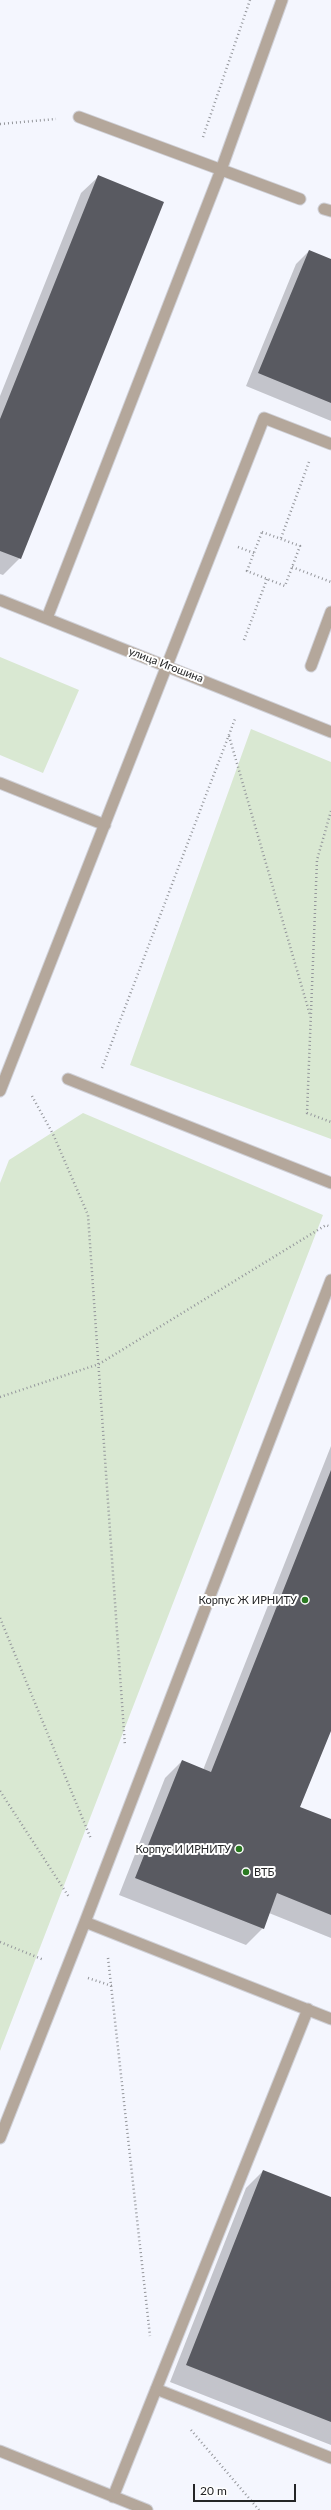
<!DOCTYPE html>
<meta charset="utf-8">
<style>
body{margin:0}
#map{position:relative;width:331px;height:2510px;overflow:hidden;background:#f4f6fe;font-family:Lato,sans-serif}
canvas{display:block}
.scale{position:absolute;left:193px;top:2484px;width:103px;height:18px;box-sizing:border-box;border:2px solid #242527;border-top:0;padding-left:5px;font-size:12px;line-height:14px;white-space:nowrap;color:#242527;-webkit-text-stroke:3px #fff;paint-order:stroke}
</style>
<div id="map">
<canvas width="331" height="2510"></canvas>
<div class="scale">20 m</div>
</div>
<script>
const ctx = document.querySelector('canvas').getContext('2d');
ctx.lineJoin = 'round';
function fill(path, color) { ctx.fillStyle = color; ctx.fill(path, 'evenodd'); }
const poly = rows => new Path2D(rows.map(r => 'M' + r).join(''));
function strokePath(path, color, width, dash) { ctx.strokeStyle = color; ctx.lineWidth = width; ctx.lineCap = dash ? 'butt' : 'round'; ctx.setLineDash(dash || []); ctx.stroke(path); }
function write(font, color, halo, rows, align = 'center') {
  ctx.font = font + ' Lato,sans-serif'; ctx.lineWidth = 4; ctx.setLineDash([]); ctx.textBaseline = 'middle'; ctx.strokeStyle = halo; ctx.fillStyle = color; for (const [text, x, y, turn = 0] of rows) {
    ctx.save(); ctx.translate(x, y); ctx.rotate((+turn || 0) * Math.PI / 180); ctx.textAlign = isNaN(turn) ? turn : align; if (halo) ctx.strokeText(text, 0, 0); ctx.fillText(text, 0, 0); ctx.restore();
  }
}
fill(poly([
 [0,657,79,690,43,773,0,755],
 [251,729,331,762,331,1139,130,1065],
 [83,1113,323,1215,0,2051,0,1183,9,1160]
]), '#d9e8d2');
fill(poly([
 [98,177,20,558,3,575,0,574,0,396,81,193],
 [309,251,331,260,331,421,246,386,296,264],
 [331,1446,331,1728,299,1807,331,1820,331,1938,269,1913,263,1928,246,1945,119,1895,165,1778,182,1761,203,1770],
 [263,2171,331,2198,331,2445,170,2382,246,2188]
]), '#0003');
fill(poly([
 [98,175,164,202,21,559,0,551,0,419],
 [309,250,331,259,331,403,258,373],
 [331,1470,331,1731,300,1807,331,1819,331,1915,277,1893,264,1929,135,1878,182,1760,211,1772],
 [263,2170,331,2197,331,2422,186,2365]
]), '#595a61');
const service = poly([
 [79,117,300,199],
 [324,209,331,211],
 [47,618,221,170,282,0],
 [311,666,331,612],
 [0,783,105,825],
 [68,1079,331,1183],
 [0,1091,264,418,331,444],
 [85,1922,331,2019],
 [0,2138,85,1922,331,1280],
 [156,2389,331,2458],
 [0,2451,147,2510],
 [113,2497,308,2009]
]);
const minor = poly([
 [0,600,331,732]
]);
strokePath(service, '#cfd0d7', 13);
strokePath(minor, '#cfd0d7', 13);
strokePath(poly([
 [0,124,56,119],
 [203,137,250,0],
 [262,532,300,546,285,586,247,571,262,532],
 [281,538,309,462],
 [238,547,254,553],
 [292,567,331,582],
 [244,640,267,579],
 [229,736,310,1015],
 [331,811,317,860,307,1113,331,1122],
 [102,1068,235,719],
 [32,1096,53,1134,88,1215,125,1746],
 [0,1397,99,1364,326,1225,331,1227],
 [0,1618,91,1839],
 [0,1791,69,1897],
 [0,1942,44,1960],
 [108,1958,150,2336],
 [88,1978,112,1986],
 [191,2430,259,2510]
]), '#94969b', 2.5, [1, 3]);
strokePath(service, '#b4a79b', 11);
strokePath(minor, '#b4a79b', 11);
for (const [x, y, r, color] of [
 [305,1600,4,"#2a7921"],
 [239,1849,4,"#2a7921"],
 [246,1872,4,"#2a7921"]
]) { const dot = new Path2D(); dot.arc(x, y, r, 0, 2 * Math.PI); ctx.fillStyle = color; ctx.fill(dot); strokePath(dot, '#fff', 1.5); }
write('11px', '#242527', '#fff', [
 ["улица Игошина",166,665,21]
]);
write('11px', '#242527', '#fff', [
 ["Корпус Ж ИРНИТУ",297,1600],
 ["Корпус И ИРНИТУ",231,1849],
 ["ВТБ",254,1872,"left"]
], 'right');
</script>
